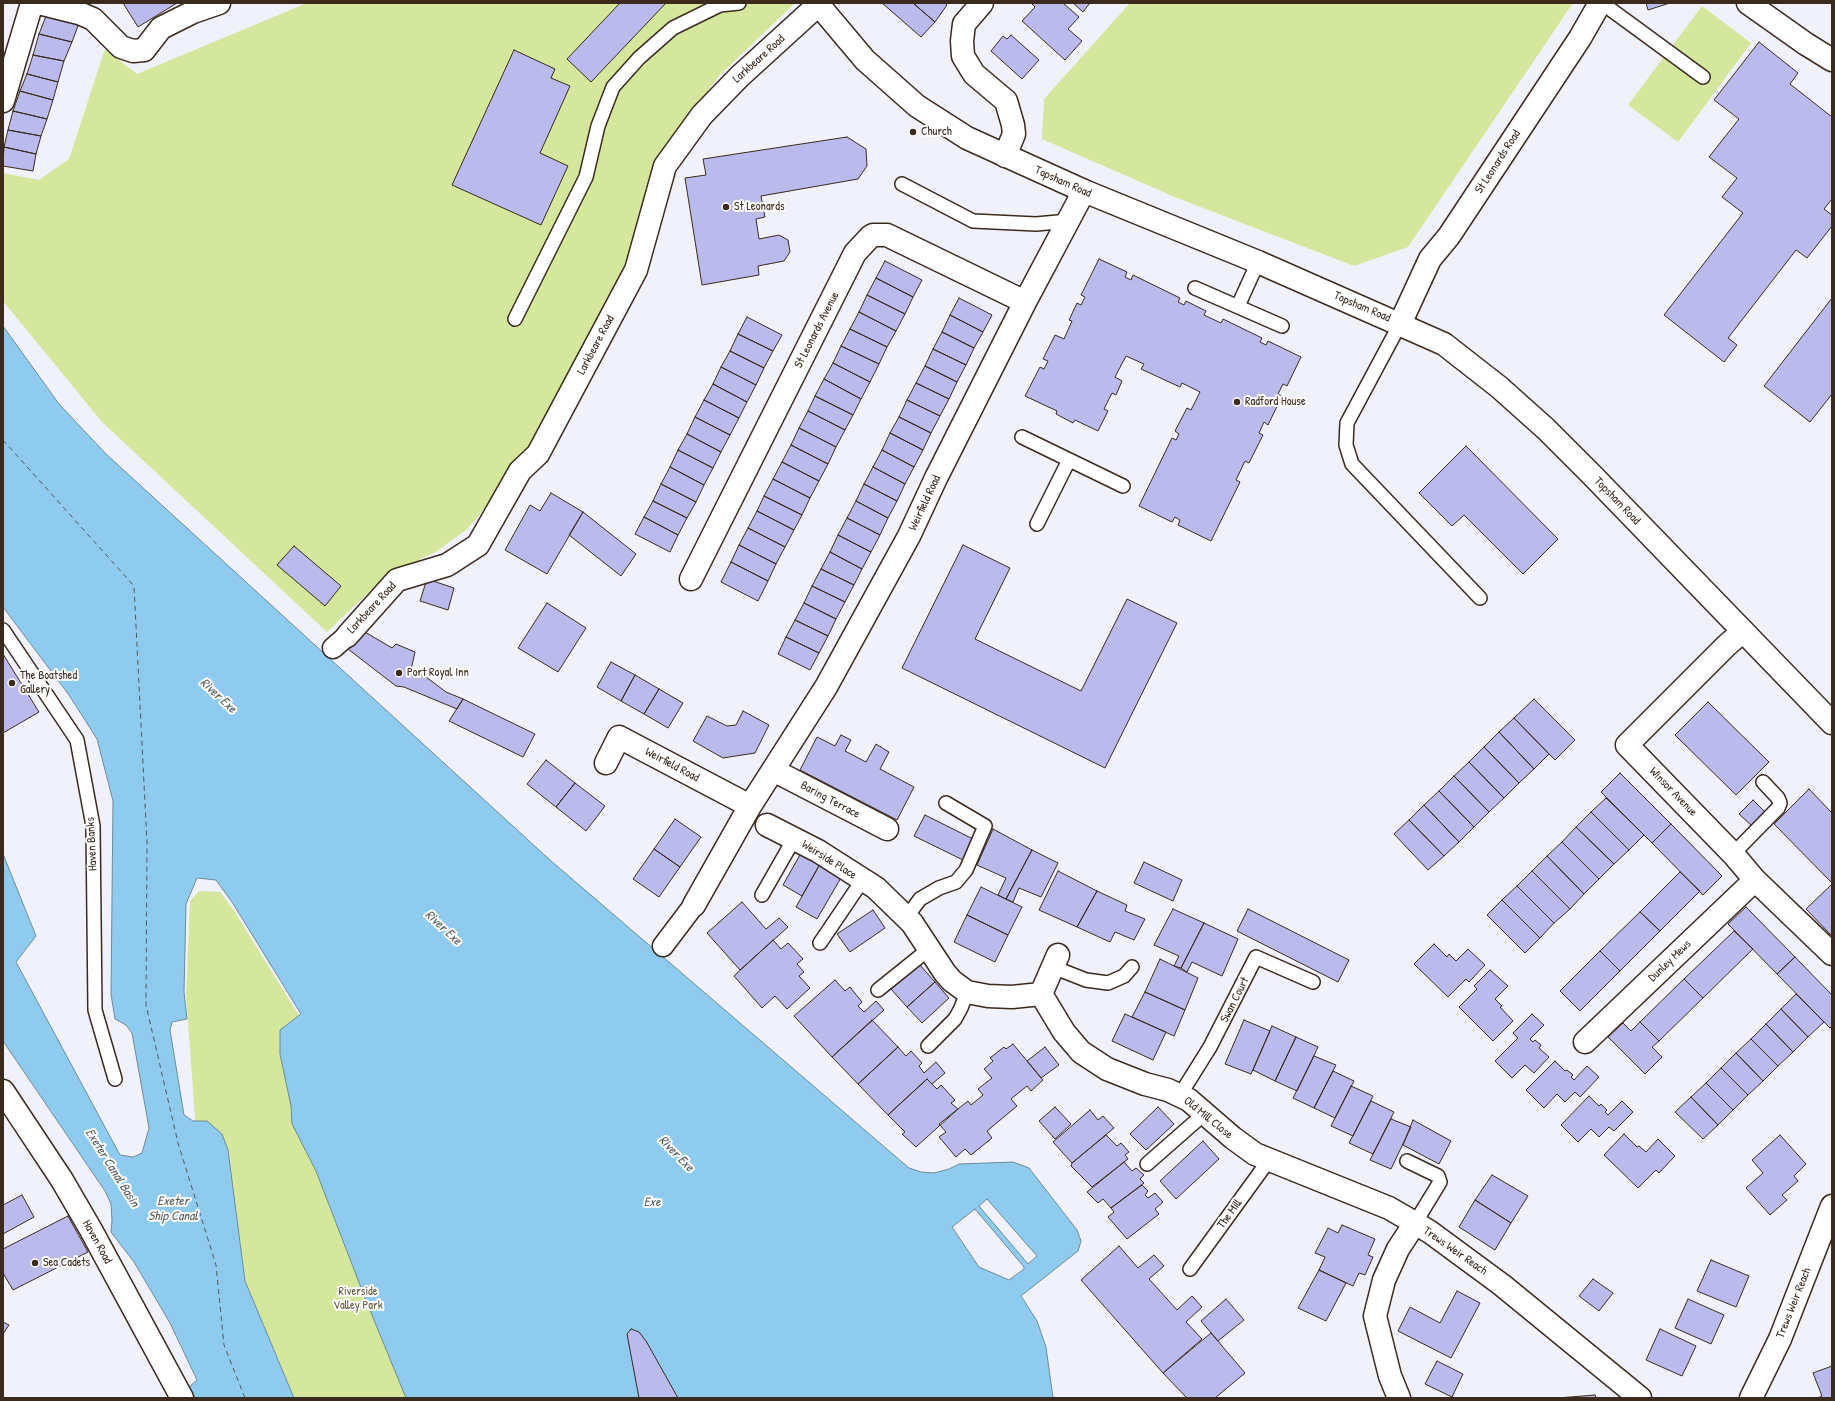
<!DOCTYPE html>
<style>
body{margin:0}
#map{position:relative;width:1835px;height:1401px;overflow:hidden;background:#f1f1fb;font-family:"Patrick Hand",sans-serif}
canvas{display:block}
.frame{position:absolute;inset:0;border:4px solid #3b2a1e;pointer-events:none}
</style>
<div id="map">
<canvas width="1835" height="1401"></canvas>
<div class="frame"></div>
</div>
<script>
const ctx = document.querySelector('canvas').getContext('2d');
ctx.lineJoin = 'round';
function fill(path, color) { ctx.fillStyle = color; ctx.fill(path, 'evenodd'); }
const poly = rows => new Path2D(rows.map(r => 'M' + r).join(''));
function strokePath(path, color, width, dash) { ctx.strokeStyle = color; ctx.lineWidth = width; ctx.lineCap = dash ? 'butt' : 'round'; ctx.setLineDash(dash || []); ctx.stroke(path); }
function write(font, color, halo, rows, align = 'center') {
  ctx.font = font + ' "Patrick Hand",sans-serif'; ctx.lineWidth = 4; ctx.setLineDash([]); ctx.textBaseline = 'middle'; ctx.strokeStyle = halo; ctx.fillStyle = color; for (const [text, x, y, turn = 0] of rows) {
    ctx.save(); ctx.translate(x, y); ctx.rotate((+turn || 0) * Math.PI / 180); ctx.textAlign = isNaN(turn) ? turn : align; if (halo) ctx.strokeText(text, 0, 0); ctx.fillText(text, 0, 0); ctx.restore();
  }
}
fill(poly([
 [307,3,795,3,720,75,665,145,626,262,524,464,466,530,436,552,388,574,327,632,102,422,3,301,3,173,39,180,69,159,105,49,137,74],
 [1130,3,1573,3,1408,247,1354,266,1177,198,1042,139,1044,99],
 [1702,6,1751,43,1678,142,1628,105],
 [199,891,220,892,233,909,536,1398,294,1398,245,1281,228,1150,196,1130,186,995,190,901]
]), '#d4e79c');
const water = poly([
 [3,326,59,404,106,454,550,860,909,1168,921,1172,934,1173,949,1169,959,1164,1013,1162,1029,1168,1077,1230,1081,1241,1078,1251,1021,1296,1037,1321,1046,1347,1053,1398,406,1398,365,1298,316,1171,292,1124,291,1106,280,1054,280,1030,301,1014,232,902,216,880,197,878,186,904,184,992,187,1019,172,1022,170,1030,184,1115,193,1121,207,1121,222,1134,228,1150,245,1281,294,1398,195,1398,189,1387,197,1380,170,1323,134,1262,111,1232,112,1221,111,1204,105,1191,3,1041,3,854,36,936,16,962,120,1155,133,1157,142,1153,149,1128,132,1033,126,1025,115,1019,111,994,113,801,97,739,69,695,3,607,3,326],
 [987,1199,1037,1256,1028,1264,979,1206,987,1199],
 [975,1209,1024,1267,1024,1269,1009,1280,979,1267,952,1227,975,1209]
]);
fill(water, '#8ecbee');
strokePath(water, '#6d8b9b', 1);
strokePath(poly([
 [3,440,134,586,147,843,146,1005,178,1143,216,1265,224,1345,245,1398]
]), '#545a5c', 1, [5, 4]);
const building = poly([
 [123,3,177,3,138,27,123,3],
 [620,3,666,3,591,82,567,59,620,3],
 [882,3,913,3,935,22,921,37,882,3],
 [913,3,945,3,947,5,935,22,913,3],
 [1031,3,1063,3,1079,17,1068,29,1082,41,1065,60,1022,21,1035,7,1031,3],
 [1073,3,1090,3,1083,12,1073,3],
 [1646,3,1670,3,1648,10,1646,3],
 [46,16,79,23,72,42,39,34,46,16],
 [39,34,72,42,64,61,33,55,39,34],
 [1011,35,1039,60,1022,79,991,51,1003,36,1007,39,1011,35],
 [1759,42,1798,73,1790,84,1832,117,1832,199,1824,209,1832,215,1832,226,1807,258,1796,250,1728,338,1737,345,1724,362,1664,315,1743,213,1722,197,1737,178,1709,157,1739,119,1714,100,1759,42],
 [514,50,555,69,551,78,570,86,540,153,568,166,541,225,452,185,514,50],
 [33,55,64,61,58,82,27,74,33,55],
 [27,74,58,82,53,100,20,91,27,74],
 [20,91,53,100,47,119,13,111,20,91],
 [13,111,47,119,41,136,8,130,13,111],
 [8,130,41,136,36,154,4,147,8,130],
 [847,137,866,149,867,166,858,179,761,196,765,217,756,219,759,239,779,235,788,240,790,252,784,261,758,266,759,275,702,285,685,178,706,175,703,159,847,137],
 [4,147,36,154,33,171,3,166,4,147],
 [1099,259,1127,272,1125,277,1131,280,1133,275,1180,298,1178,302,1184,305,1186,301,1206,311,1204,315,1221,323,1223,319,1262,338,1260,342,1266,345,1268,341,1301,357,1287,386,1283,384,1278,394,1282,396,1268,425,1264,422,1259,433,1263,435,1249,463,1245,461,1236,480,1240,482,1211,541,1178,525,1180,520,1175,517,1172,522,1139,506,1172,438,1176,440,1179,434,1175,431,1187,408,1191,410,1200,392,1182,383,1180,387,1141,369,1144,364,1126,356,1115,377,1122,381,1116,395,1112,393,1104,409,1108,411,1098,431,1075,420,1073,423,1056,414,1057,411,1025,396,1040,367,1044,369,1048,361,1043,359,1055,335,1064,339,1072,321,1069,320,1077,303,1081,305,1085,297,1081,295,1099,259],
 [885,261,922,280,913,297,876,278,885,261],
 [876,278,913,297,905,314,867,295,876,278],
 [867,295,905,314,896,331,859,312,867,295],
 [959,298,992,315,983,332,950,315,959,298],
 [1832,298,1832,394,1810,422,1764,386,1832,298],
 [859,312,896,331,887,347,850,329,859,312],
 [950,315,983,332,974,348,942,332,950,315],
 [747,317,782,335,773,351,738,334,747,317],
 [850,329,887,347,879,364,841,346,850,329],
 [942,332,974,348,966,365,933,349,942,332],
 [738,334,773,351,764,368,730,351,738,334],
 [841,346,879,364,870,382,833,363,841,346],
 [933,349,966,365,957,382,925,366,933,349],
 [730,351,764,368,756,385,721,367,730,351],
 [833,363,870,382,861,399,824,379,833,363],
 [925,366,957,382,949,399,916,383,925,366],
 [721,367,756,385,747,402,713,384,721,367],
 [824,379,861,399,853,415,815,396,824,379],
 [916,383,949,399,940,416,907,400,916,383],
 [713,384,747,402,739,418,704,400,713,384],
 [815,396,853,415,845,430,808,411,815,396],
 [704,400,739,418,730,435,695,417,704,400],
 [907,400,940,416,931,433,899,417,907,400],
 [808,411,845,430,836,447,799,428,808,411],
 [695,417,730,435,721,452,687,434,695,417],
 [899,417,931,433,923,450,890,433,899,417],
 [799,428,836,447,828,464,791,445,799,428],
 [890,433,923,450,914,467,882,450,890,433],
 [687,434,721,452,713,468,678,450,687,434],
 [791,445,828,464,819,481,782,462,791,445],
 [1466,446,1558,539,1523,574,1464,515,1452,526,1419,493,1466,446],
 [678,450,713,468,704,485,670,467,678,450],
 [882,450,914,467,905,484,873,467,882,450],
 [782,462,819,481,810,498,773,479,782,462],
 [670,467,704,485,696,502,661,484,670,467],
 [873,467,905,484,897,501,864,484,873,467],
 [773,479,810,498,802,515,764,496,773,479],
 [661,484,696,502,687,518,653,501,661,484],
 [864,484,897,501,888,518,856,501,864,484],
 [551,493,583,512,547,574,505,550,530,505,540,511,551,493],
 [764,496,802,515,794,530,757,511,764,496],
 [653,501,687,518,678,535,644,517,653,501],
 [856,501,888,518,880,535,847,518,856,501],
 [757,511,794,530,785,547,748,528,757,511],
 [583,512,636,554,621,576,569,535,583,512],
 [644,517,678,535,670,552,635,534,644,517],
 [847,518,880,535,871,552,838,535,847,518],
 [748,528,785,547,776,564,739,545,748,528],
 [838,535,871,552,862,569,830,552,838,535],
 [739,545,776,564,768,581,731,562,739,545],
 [963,545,1010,568,975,639,1081,691,1127,599,1177,623,1105,768,902,668,963,545],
 [294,546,341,586,325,606,277,565,294,546],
 [830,552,862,569,854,585,821,569,830,552],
 [731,562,768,581,758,601,721,582,731,562],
 [821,569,854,585,845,602,812,586,821,569],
 [427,579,454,588,448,610,420,601,427,579],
 [812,586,845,602,836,619,804,603,812,586],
 [547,603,586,628,558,672,518,648,547,603],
 [804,603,836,619,828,636,795,620,804,603],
 [795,620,828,636,819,653,786,637,795,620],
 [365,632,392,648,396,644,415,652,411,670,426,677,446,692,463,699,457,709,404,687,396,686,348,649,365,632],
 [786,637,819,653,810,670,778,654,786,637],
 [3,654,39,712,3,733,3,654],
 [611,662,635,675,621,701,597,687,611,662],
 [635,675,659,689,644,714,621,701,635,675],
 [659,689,683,703,668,728,644,714,659,689],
 [463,699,535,734,523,757,449,721,463,699],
 [1534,699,1575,740,1555,760,1514,718,1534,699],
 [1708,702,1769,762,1736,795,1675,735,1708,702],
 [743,711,769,725,755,753,723,758,693,741,707,716,727,726,736,725,743,711],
 [1514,718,1549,754,1534,769,1499,732,1514,718],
 [1499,732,1534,769,1519,783,1484,747,1499,732],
 [841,735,851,740,845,751,866,762,876,744,889,752,880,769,914,787,897,820,800,770,817,737,835,746,841,735],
 [1484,747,1519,783,1504,798,1469,762,1484,747],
 [546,760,575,783,556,807,527,784,546,760],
 [1469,762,1504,798,1489,812,1454,776,1469,762],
 [1620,773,1671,824,1652,843,1601,792,1620,773],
 [1454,776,1489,812,1474,827,1439,791,1454,776],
 [575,783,605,806,586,831,556,807,575,783],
 [1809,789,1832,813,1832,883,1774,824,1809,789],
 [1439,791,1474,827,1459,842,1424,805,1439,791],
 [1606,798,1644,835,1629,850,1591,812,1606,798],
 [1753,800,1766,813,1753,827,1739,814,1753,800],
 [1424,805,1459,842,1444,856,1409,820,1424,805],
 [1591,812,1629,850,1614,864,1576,827,1591,812],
 [925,815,973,839,963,860,914,836,925,815],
 [675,819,701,837,680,867,654,849,675,819],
 [1409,820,1444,856,1428,870,1394,834,1409,820],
 [1671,824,1722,876,1703,895,1652,843,1671,824],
 [1576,827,1614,864,1599,879,1562,842,1576,827],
 [993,829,1032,850,1006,899,998,895,1006,878,977,865,993,829],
 [1562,842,1599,879,1584,894,1547,856,1562,842],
 [654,849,680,867,659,897,633,879,654,849],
 [1032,850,1058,863,1041,897,1019,888,1013,902,1006,899,1032,850],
 [801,853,820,864,802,896,783,885,801,853],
 [1547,856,1584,894,1570,909,1532,871,1547,856],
 [1144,862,1182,880,1173,901,1134,883,1144,862],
 [820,864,842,876,817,919,796,907,820,864],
 [1058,871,1097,891,1077,927,1039,910,1058,871],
 [1532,871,1570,909,1554,923,1517,886,1532,871],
 [1680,872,1700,891,1660,931,1640,912,1680,872],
 [1832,884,1832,936,1806,909,1832,884],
 [1517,886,1554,923,1540,938,1502,900,1517,886],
 [981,887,1022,907,1008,935,967,915,981,887],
 [1097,891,1127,905,1125,911,1145,919,1134,940,1115,932,1110,942,1077,927,1097,891],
 [1502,900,1540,938,1525,953,1487,915,1502,900],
 [742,902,766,929,779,918,788,927,740,970,707,933,742,902],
 [1746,907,1795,957,1777,974,1728,924,1746,907],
 [1173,909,1204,923,1181,968,1174,966,1179,956,1154,945,1173,909],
 [1248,909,1349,960,1338,982,1237,931,1248,909],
 [873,910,885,928,850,952,837,934,873,910],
 [1640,912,1660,931,1620,971,1600,951,1640,912],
 [967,915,1008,935,995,962,954,942,967,915],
 [1204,923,1238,939,1222,976,1192,962,1187,972,1181,968,1204,923],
 [1734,931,1753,949,1703,998,1684,979,1734,931],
 [773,940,781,949,788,943,803,959,797,964,804,972,799,976,810,988,787,1009,775,996,762,1008,734,976,773,940],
 [1434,944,1447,957,1449,954,1456,961,1468,949,1485,965,1469,982,1466,979,1448,997,1414,964,1434,944],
 [1600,951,1620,971,1580,1011,1560,991,1600,951],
 [1795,957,1832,995,1832,1026,1830,1028,1777,974,1795,957],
 [1160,959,1198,978,1185,1010,1145,992,1160,959],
 [919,964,935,982,907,1007,891,989,919,964],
 [1490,970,1508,986,1495,999,1502,1006,1500,1007,1513,1021,1493,1041,1459,1007,1477,989,1474,986,1490,970],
 [1684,979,1703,998,1659,1041,1640,1022,1684,979],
 [835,980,845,991,850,987,862,1002,858,1006,864,1012,876,1001,884,1010,832,1057,794,1016,835,980],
 [935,982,949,998,922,1023,907,1007,935,982],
 [1145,992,1185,1010,1174,1036,1132,1017,1145,992],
 [1796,994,1824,1022,1808,1037,1781,1009,1796,994],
 [1781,1009,1808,1037,1793,1052,1766,1024,1781,1009],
 [1125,1014,1166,1032,1153,1060,1112,1041,1125,1014],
 [1532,1014,1544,1025,1530,1039,1533,1042,1535,1040,1541,1045,1539,1048,1549,1057,1534,1073,1525,1065,1512,1078,1495,1061,1518,1038,1513,1033,1532,1014],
 [872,1020,898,1047,858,1084,832,1057,872,1020],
 [1244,1020,1270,1031,1251,1074,1225,1064,1244,1020],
 [1640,1022,1659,1041,1652,1047,1662,1057,1645,1074,1608,1037,1623,1023,1631,1031,1640,1022],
 [1766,1024,1793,1052,1778,1066,1751,1039,1766,1024],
 [1272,1026,1296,1037,1275,1081,1253,1070,1272,1026],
 [1296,1037,1318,1047,1297,1091,1275,1081,1296,1037],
 [1751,1039,1778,1066,1763,1081,1736,1053,1751,1039],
 [1013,1044,1043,1080,1031,1091,1027,1086,1011,1099,1017,1106,987,1131,992,1138,971,1155,965,1149,956,1157,939,1137,946,1132,939,1124,968,1101,971,1105,983,1095,978,1089,992,1078,984,1069,993,1061,990,1058,1004,1047,1006,1049,1013,1044],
 [898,1047,906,1056,911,1051,922,1063,919,1066,924,1073,936,1062,945,1073,932,1084,927,1079,888,1115,858,1084,898,1047],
 [1045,1047,1059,1065,1041,1078,1027,1061,1045,1047],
 [1736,1053,1763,1081,1748,1095,1721,1068,1736,1053],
 [1314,1056,1336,1065,1314,1108,1293,1098,1314,1056],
 [1555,1061,1565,1071,1567,1070,1573,1075,1571,1077,1574,1080,1587,1066,1599,1077,1580,1097,1575,1092,1565,1102,1557,1094,1544,1108,1526,1090,1555,1061],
 [1721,1068,1748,1095,1733,1110,1706,1083,1721,1068],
 [1333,1071,1354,1081,1335,1118,1314,1108,1333,1071],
 [927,1079,937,1089,941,1085,955,1100,951,1103,958,1109,916,1147,902,1134,905,1132,888,1115,927,1079],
 [1706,1083,1733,1110,1718,1125,1691,1097,1706,1083],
 [1351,1086,1373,1096,1353,1136,1331,1126,1351,1086],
 [1589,1096,1599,1106,1601,1104,1607,1110,1605,1112,1608,1115,1622,1101,1633,1112,1614,1131,1609,1127,1599,1137,1591,1129,1578,1142,1561,1125,1589,1096],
 [1691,1097,1718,1125,1703,1139,1675,1112,1691,1097],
 [1371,1101,1394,1112,1373,1154,1349,1143,1371,1101],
 [1055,1107,1071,1124,1055,1139,1039,1121,1055,1107],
 [1158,1107,1174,1124,1146,1150,1130,1134,1158,1107],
 [1090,1110,1098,1120,1103,1116,1114,1128,1072,1163,1053,1142,1090,1110],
 [1391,1119,1411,1127,1391,1169,1370,1160,1391,1119],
 [1413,1120,1451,1141,1439,1164,1403,1145,1413,1120],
 [1624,1134,1637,1147,1639,1146,1646,1152,1658,1139,1675,1156,1659,1173,1656,1170,1638,1188,1604,1155,1624,1134],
 [1106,1135,1117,1146,1121,1143,1129,1152,1125,1155,1128,1159,1092,1187,1071,1166,1072,1163,1106,1135],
 [1780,1135,1806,1164,1794,1176,1798,1181,1782,1195,1787,1200,1770,1215,1746,1188,1763,1173,1752,1160,1780,1135],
 [1203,1141,1219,1159,1176,1199,1160,1181,1203,1141],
 [1124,1162,1132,1171,1136,1168,1144,1175,1140,1179,1144,1183,1111,1208,1103,1199,1098,1203,1087,1192,1124,1162],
 [1492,1175,1528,1196,1511,1223,1475,1200,1492,1175],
 [1142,1185,1148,1191,1145,1195,1148,1198,1155,1193,1163,1202,1155,1209,1159,1214,1127,1239,1108,1217,1114,1212,1111,1208,1142,1185],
 [22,1195,34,1217,3,1234,3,1205,22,1195],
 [1475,1200,1511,1223,1495,1250,1459,1227,1475,1200],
 [68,1216,88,1252,13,1290,3,1273,3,1249,68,1216],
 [1342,1225,1375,1239,1368,1255,1373,1257,1365,1275,1359,1273,1353,1286,1319,1270,1325,1257,1315,1253,1328,1228,1338,1233,1342,1225],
 [1119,1246,1138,1268,1154,1255,1164,1266,1149,1279,1177,1310,1192,1296,1202,1307,1186,1322,1202,1339,1163,1373,1081,1280,1119,1246],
 [1711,1260,1749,1276,1736,1307,1697,1291,1711,1260],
 [1319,1270,1346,1283,1326,1321,1298,1308,1319,1270],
 [1593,1279,1613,1293,1599,1311,1579,1296,1593,1279],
 [1457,1291,1480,1303,1451,1358,1398,1331,1410,1307,1440,1323,1457,1291],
 [1226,1299,1244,1320,1218,1341,1201,1321,1226,1299],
 [1688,1299,1724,1315,1711,1344,1675,1328,1688,1299],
 [3,1322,9,1325,3,1334,3,1322],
 [631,1329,639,1332,646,1341,678,1398,639,1398,627,1334,631,1329],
 [1660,1329,1696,1346,1682,1376,1646,1360,1660,1329],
 [1211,1333,1245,1373,1215,1398,1187,1398,1163,1373,1211,1333],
 [1437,1361,1463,1374,1452,1397,1425,1384,1437,1361],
 [1832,1366,1832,1398,1818,1398,1822,1396,1813,1373,1832,1366],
 [1595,1395,1596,1398,1558,1398,1595,1395]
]);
fill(building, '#babaec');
strokePath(building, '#3b2a1e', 1);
const service = poly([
 [1602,3,1703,77],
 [902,184,973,221,1036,224,1069,221],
 [1195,288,1282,326],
 [1238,306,1258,262],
 [515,319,586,177,598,126,613,87,639,58,673,28,720,5,739,3],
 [1400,324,1347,423,1346,445,1352,464,1480,598],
 [1022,437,1123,486],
 [1037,524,1069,460],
 [3,630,77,740,93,826,95,1010,115,1079],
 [1733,854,1778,808,1780,803,1778,798,1763,782],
 [762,895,794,839],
 [906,918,920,899,939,888,956,882,966,870,985,826,946,803],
 [820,943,862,881],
 [1053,967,1086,980,1108,983,1124,976,1132,967],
 [878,990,929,949],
 [928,1046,955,1019,961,1008,967,992],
 [1180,1095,1210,1047,1256,957,1313,982],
 [1407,1161,1438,1176,1440,1182,1415,1223],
 [1147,1164,1204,1114],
 [1190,1269,1269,1160]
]);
const pedestrian = poly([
 [333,648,347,636],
 [663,946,694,905]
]);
const minor = poly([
 [39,3,79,13,93,19,121,47,133,51,144,50,161,28,193,12,219,3],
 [982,3,964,24,962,41,963,56,974,74,1006,101,1013,125,1014,134,1005,156],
 [1748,3,1806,44,1832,60],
 [3,101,32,3],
 [1400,324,1430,259,1449,236,1580,38,1600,3],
 [691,579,855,253,870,237,873,235,887,235,1025,302],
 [1743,631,1726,646,1627,745,1733,854,1755,880,1832,954],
 [347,636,397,580,447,565,478,545,520,471,538,454,636,270,665,166,702,115,740,76,818,5],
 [606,763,619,737,750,806],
 [773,770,887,829],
 [767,825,818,851,876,888,912,923,945,973,952,981,967,992,988,996,1012,997,1041,994],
 [694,905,750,806,826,687,909,536,936,478,1025,302,1084,191],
 [1058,955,1041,994,1064,1032,1081,1052,1107,1069,1145,1084,1168,1090,1189,1100,1233,1138,1255,1154,1389,1208,1415,1223],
 [1585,1042,1755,880],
 [3,1091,62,1180,91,1230,182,1398],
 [1399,1398,1390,1376,1375,1316,1384,1280,1398,1249,1415,1223,1430,1232,1502,1285,1640,1398],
 [1751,1398,1780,1339,1832,1206]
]);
const primary = poly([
 [817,3,865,60,917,106,967,138,1084,191,1258,262,1444,344,1499,387,1546,429,1592,475,1832,723]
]);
strokePath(service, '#3b2a1e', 16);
strokePath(pedestrian, '#3b2a1e', 23);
strokePath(minor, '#3b2a1e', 25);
strokePath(primary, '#3b2a1e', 25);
strokePath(service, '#fff', 13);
strokePath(pedestrian, '#fff', 20);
strokePath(minor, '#fff', 22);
strokePath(primary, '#fff', 22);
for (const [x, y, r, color] of [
 [913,132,4,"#3b2a1e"],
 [726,207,4,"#3b2a1e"],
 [1237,402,4,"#3b2a1e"],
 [399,673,4,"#3b2a1e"],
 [12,683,4,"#3b2a1e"],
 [35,1263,4,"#3b2a1e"]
]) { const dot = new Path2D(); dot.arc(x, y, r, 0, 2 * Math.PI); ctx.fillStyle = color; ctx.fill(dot); strokePath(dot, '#fff', 1.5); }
write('12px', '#3b2a1e', '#fff', [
 ["Larkbeare Road",759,59,-42],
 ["St Leonards Road",1498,162,-57],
 ["Topsham Road",1063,182,24],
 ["Topsham Road",1362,307,23],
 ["St Leonards Avenue",817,330,-63],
 ["Larkbeare Road",596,345,-62],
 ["Topsham Road",1617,501,46],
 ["Weirfield Road",925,503,-65],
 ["Larkbeare Road",372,608,-47],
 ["Weirfield Road",672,765,28],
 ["Winsor Avenue",1673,792,46],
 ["Baring Terrace",830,800,28],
 ["Haven Banks",92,844,-93],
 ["Weirside Place",829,860,32],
 ["Dunley Mews",1670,961,-44],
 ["Swan Court",1235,1000,-63],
 ["Old Mill Close",1208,1118,39],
 ["The Mill",1230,1214,-54],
 ["Haven Road",97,1242,61],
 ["Trews Weir Reach",1455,1251,35],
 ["Trews Weir Reach",1794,1303,-68]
]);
write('12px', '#3b2a1e', '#fff', [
 ["Church",921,132],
 ["St Leonards",734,207],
 ["Radford House",1245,402],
 ["Port Royal Inn",407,673],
 ["The Boatshed",20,676],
 ["Gallery",20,690],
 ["Sea Cadets",43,1263]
], 'left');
write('12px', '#61593e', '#fff', [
 ["Riverside",358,1292],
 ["Valley Park",358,1306]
]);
write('italic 13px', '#545a5c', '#fff', [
 ["River Exe",218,696,43],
 ["River Exe",443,928,43],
 ["River Exe",676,1154,46],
 ["Exeter Canal Basin",112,1168,58],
 ["Exeter",173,1202],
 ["Ship Canal",173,1217],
 ["Exe",652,1203]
]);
</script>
